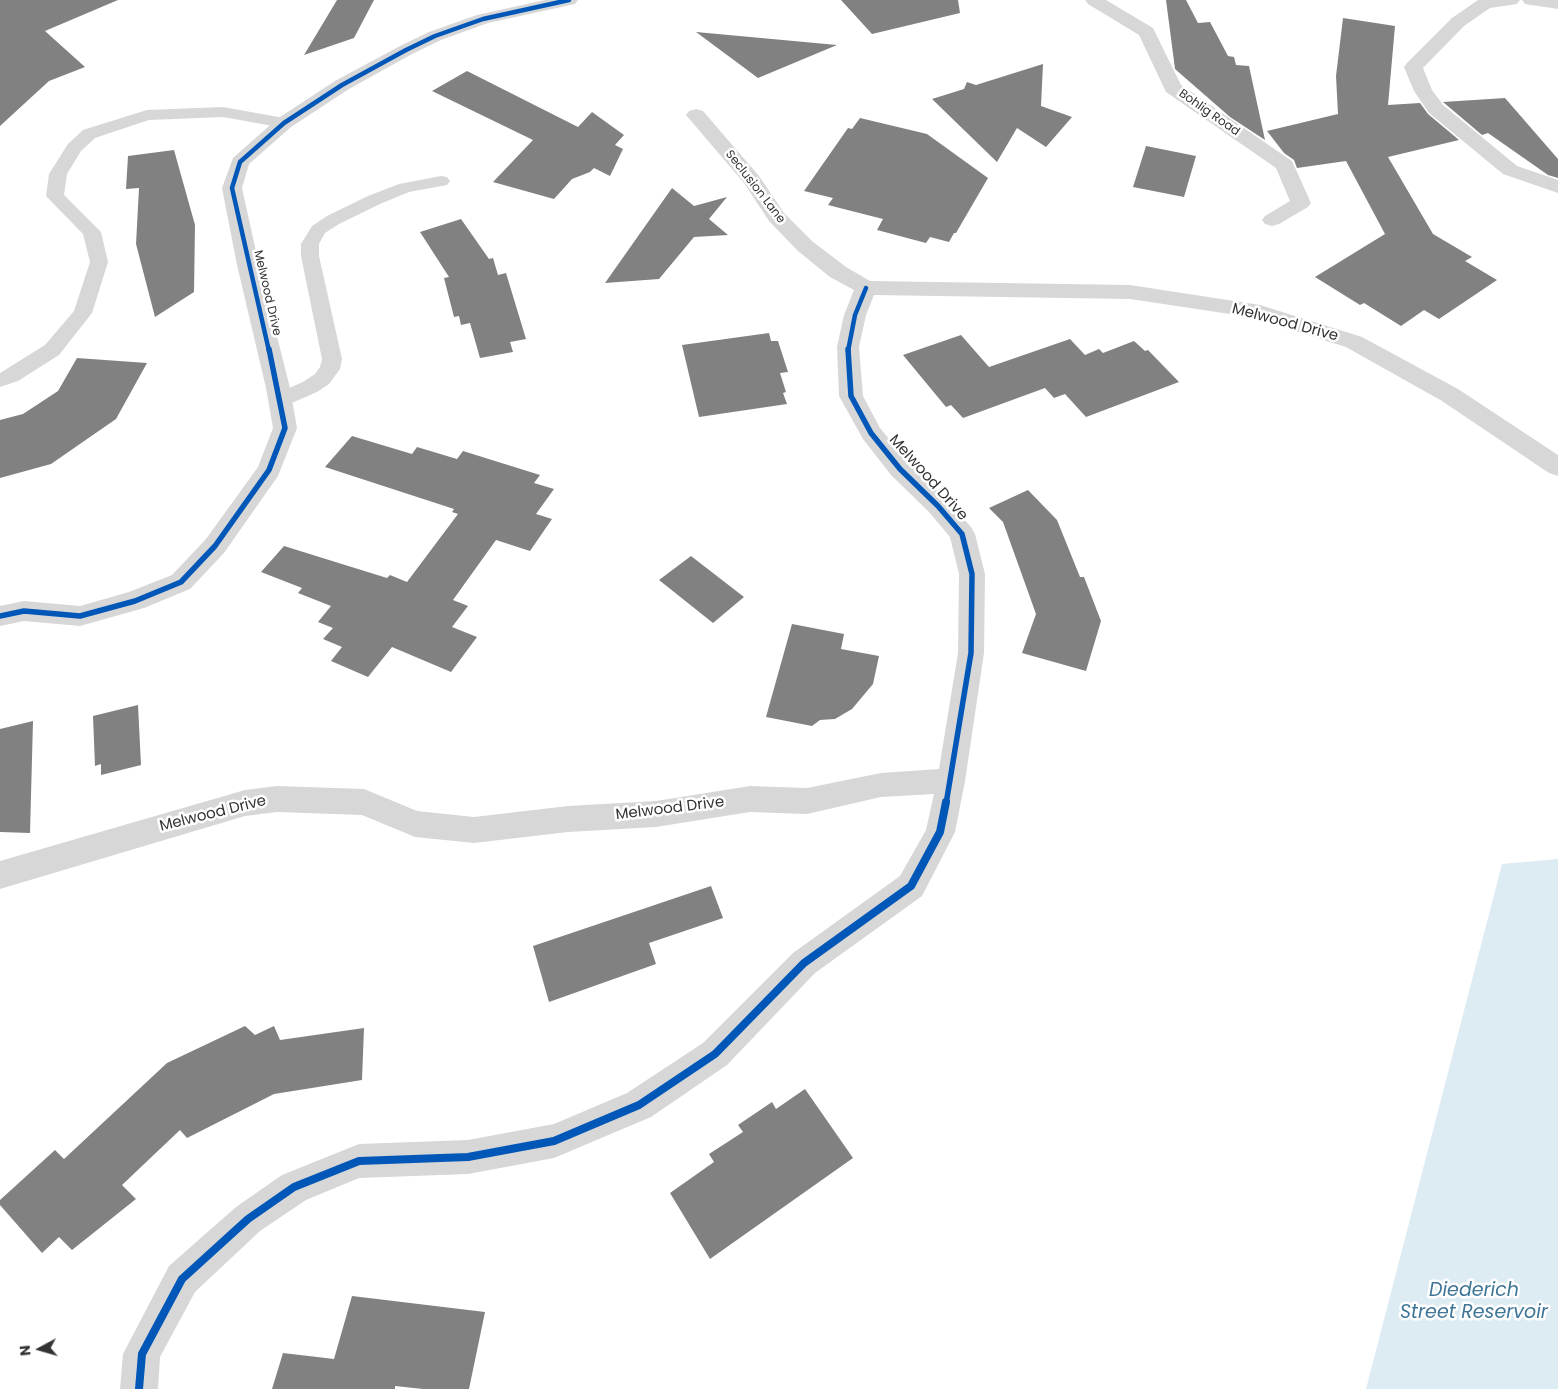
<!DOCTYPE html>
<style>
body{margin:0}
#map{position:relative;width:1558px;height:1389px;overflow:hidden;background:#fff;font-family:Poppins,sans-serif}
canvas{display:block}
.north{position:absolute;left:15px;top:1324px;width:50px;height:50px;-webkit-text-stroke:4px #fff;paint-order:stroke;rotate:264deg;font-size:14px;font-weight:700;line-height:20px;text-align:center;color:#333}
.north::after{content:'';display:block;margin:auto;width:18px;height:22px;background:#333;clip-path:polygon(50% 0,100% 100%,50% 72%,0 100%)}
</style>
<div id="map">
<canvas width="1558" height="1389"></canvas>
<div class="north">N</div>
</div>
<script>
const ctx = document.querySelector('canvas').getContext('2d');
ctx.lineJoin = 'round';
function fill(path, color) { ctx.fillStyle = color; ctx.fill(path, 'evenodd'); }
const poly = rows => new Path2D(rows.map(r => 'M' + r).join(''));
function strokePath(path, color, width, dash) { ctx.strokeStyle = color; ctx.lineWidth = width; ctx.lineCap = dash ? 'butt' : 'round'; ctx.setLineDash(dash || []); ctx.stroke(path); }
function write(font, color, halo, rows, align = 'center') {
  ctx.font = font + ' Poppins,sans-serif'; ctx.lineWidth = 5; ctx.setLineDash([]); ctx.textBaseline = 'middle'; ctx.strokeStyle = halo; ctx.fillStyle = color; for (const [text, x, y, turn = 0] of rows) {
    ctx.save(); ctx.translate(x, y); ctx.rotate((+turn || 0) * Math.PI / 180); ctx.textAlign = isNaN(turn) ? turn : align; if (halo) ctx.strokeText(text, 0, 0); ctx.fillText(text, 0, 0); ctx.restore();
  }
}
fill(poly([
 [1558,859,1558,1389,1366,1389,1502,864]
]), '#ddebf3');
fill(poly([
 [0,0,118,0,45,31,85,67,49,81,0,126],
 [337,0,374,0,354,38,304,55],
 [841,0,958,0,960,13,872,34],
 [1166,0,1186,0,1198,23,1210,22,1228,56,1234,57,1236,65,1249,66,1265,140,1230,117,1175,69],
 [1343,18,1395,26,1388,105,1420,103,1428,114,1459,140,1388,157,1433,234,1472,257,1465,261,1497,280,1439,319,1424,310,1401,326,1364,303,1360,305,1315,277,1385,234,1346,161,1297,168,1294,160,1284,153,1267,131,1338,114,1336,76],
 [696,32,837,45,758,78],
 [1043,64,1041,106,1072,117,1046,147,1017,128,997,162,932,99,964,89,967,82,976,85],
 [467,71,578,127,592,112,624,135,615,145,623,149,610,176,594,168,590,172,572,179,554,199,493,182,533,140,432,91],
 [1505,98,1558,159,1558,178,1548,175,1488,133,1482,135,1443,102],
 [860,118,927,134,988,178,956,233,954,233,949,242,930,237,926,243,877,230,883,219,828,205,833,198,804,191,848,128,852,129],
 [1146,146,1196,156,1184,197,1133,187],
 [174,150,195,225,194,292,155,317,136,244,139,188,126,189,128,156],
 [672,188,694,206,727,197,709,219,728,235,694,237,659,279,605,283],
 [461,219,489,259,493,258,498,275,506,273,526,339,510,342,513,352,480,358,470,323,461,325,459,316,454,317,444,278,449,277,420,232],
 [769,333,771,341,778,341,788,372,780,373,786,392,783,393,787,404,699,417,682,345],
 [961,335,989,367,1070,339,1085,355,1099,349,1103,353,1134,341,1145,351,1148,350,1179,382,1086,417,1065,394,1054,398,1045,388,963,418,951,405,946,407,903,355],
 [77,358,147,363,116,419,51,464,0,478,0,420,23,414,58,391],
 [352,436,412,454,417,447,457,459,463,451,540,475,534,483,554,489,536,514,552,519,530,551,496,540,453,600,468,606,452,627,477,637,451,672,392,647,368,677,331,661,342,647,323,639,333,628,318,622,331,606,298,593,302,588,261,572,284,546,387,578,390,575,407,582,458,514,452,512,454,509,325,467],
 [1028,490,1057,520,1080,577,1084,577,1101,621,1086,671,1022,653,1036,614,1003,522,989,508],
 [691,556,744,597,713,623,659,580],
 [792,624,844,634,841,649,879,656,873,684,852,709,835,719,820,720,812,726,766,717],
 [138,705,141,765,101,775,101,764,95,766,93,716],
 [33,721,30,833,0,832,0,729],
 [711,886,723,918,649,943,656,964,549,1002,533,946],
 [245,1026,255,1035,274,1026,280,1040,364,1028,362,1080,274,1094,187,1138,180,1130,122,1185,136,1199,72,1250,59,1237,42,1253,0,1205,0,1200,55,1150,64,1159,167,1063],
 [805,1089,853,1158,710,1259,670,1193,714,1162,709,1154,743,1132,738,1125,772,1102,776,1109],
 [352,1296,485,1312,469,1389,423,1389,395,1386,395,1389,272,1389,283,1353,334,1359]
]), '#818181');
fill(poly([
 [223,107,284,118,290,119,292,123,290,127,284,128,223,117,149,120,95,138,81,151,67,174,64,195,101,232,108,262,92,313,59,355,18,381,0,387,0,373,45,345,74,311,90,262,83,234,46,196,49,174,68,144,83,130,147,110,223,107],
 [441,176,447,177,450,181,447,185,409,192,380,204,339,224,325,233,319,244,319,256,342,359,340,369,329,384,317,392,287,405,280,407,273,405,270,400,273,395,303,382,315,374,320,367,322,359,301,256,301,244,312,226,327,216,368,196,399,184,441,176]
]), '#d7d7d7');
fill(poly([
 [545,0,578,0,575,4,488,23,441,40,412,54,349,89,291,127,249,164,242,188,259,265,290,388,297,428,278,476,224,553,190,589,144,608,80,626,24,621,0,626,0,606,24,601,80,606,129,592,172,575,206,539,258,467,273,428,266,388,237,265,222,188,233,158,277,119,335,81,400,46,429,32,477,15,545,0],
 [1085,0,1106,0,1153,28,1181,85,1292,161,1311,203,1308,207,1279,224,1272,226,1265,224,1262,220,1265,216,1290,201,1276,168,1166,92,1139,35,1088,4,1085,0],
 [1478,0,1520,0,1517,4,1490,8,1464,26,1423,68,1432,90,1443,105,1517,166,1558,180,1558,193,1503,174,1429,113,1414,91,1404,67,1407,63,1452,18,1478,0],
 [1522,0,1558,0,1558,9,1525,4,1522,0],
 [696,109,703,111,759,176,784,213,812,241,846,267,870,281,1130,285,1260,305,1362,337,1458,389,1558,455,1558,476,1549,473,1442,401,1346,347,1250,317,1130,299,874,295,866,315,859,347,863,396,880,428,909,463,947,500,971,527,975,534,985,574,984,653,965,781,955,832,922,896,815,973,727,1065,651,1117,554,1158,468,1174,359,1178,306,1200,260,1231,195,1292,160,1357,158,1389,120,1389,123,1354,169,1266,236,1207,282,1175,359,1144,468,1140,554,1124,627,1093,703,1043,793,953,900,876,926,830,934,794,881,797,807,814,750,812,656,827,568,832,474,843,415,837,362,815,277,812,245,816,0,889,0,861,245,790,277,786,364,789,417,811,474,817,568,806,656,801,750,786,807,788,881,773,939,769,958,653,959,574,950,537,929,512,891,475,863,439,839,396,837,347,844,315,854,290,830,277,798,251,769,221,744,183,686,115,689,111,696,109]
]), '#d7d7d7');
strokePath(poly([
 [269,351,232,188,240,162,284,123,342,85,406,50,435,36,483,19,569,0],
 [848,351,855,315,866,288]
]), '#0057b8', 4.5);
strokePath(poly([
 [848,349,851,396,871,433,900,469,938,506,962,534,972,574,971,653,946,804],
 [0,616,24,611,80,616,135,601,181,582,215,546,269,470,285,428,269,349]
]), '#0057b8', 5.5);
strokePath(poly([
 [139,1389,142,1354,182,1279,248,1219,294,1187,359,1161,468,1157,554,1141,639,1105,715,1054,804,963,911,886,940,832,946,802]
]), '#0057b8', 8);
write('12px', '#333', '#fff', [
 ["Bohlig Road",1209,113,35],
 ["Seclusion Lane",755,187,52],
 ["Melwood Drive",267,293,77]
]);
write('15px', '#333', '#fff', [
 ["Melwood Drive",1285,323,15],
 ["Melwood Drive",928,478,48],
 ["Melwood Drive",670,809,-7],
 ["Melwood Drive",213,814,-14]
]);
write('italic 19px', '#3f7597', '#fff', [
 ["Diederich",1474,1291],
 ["Street Reservoir",1474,1313]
]);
</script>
